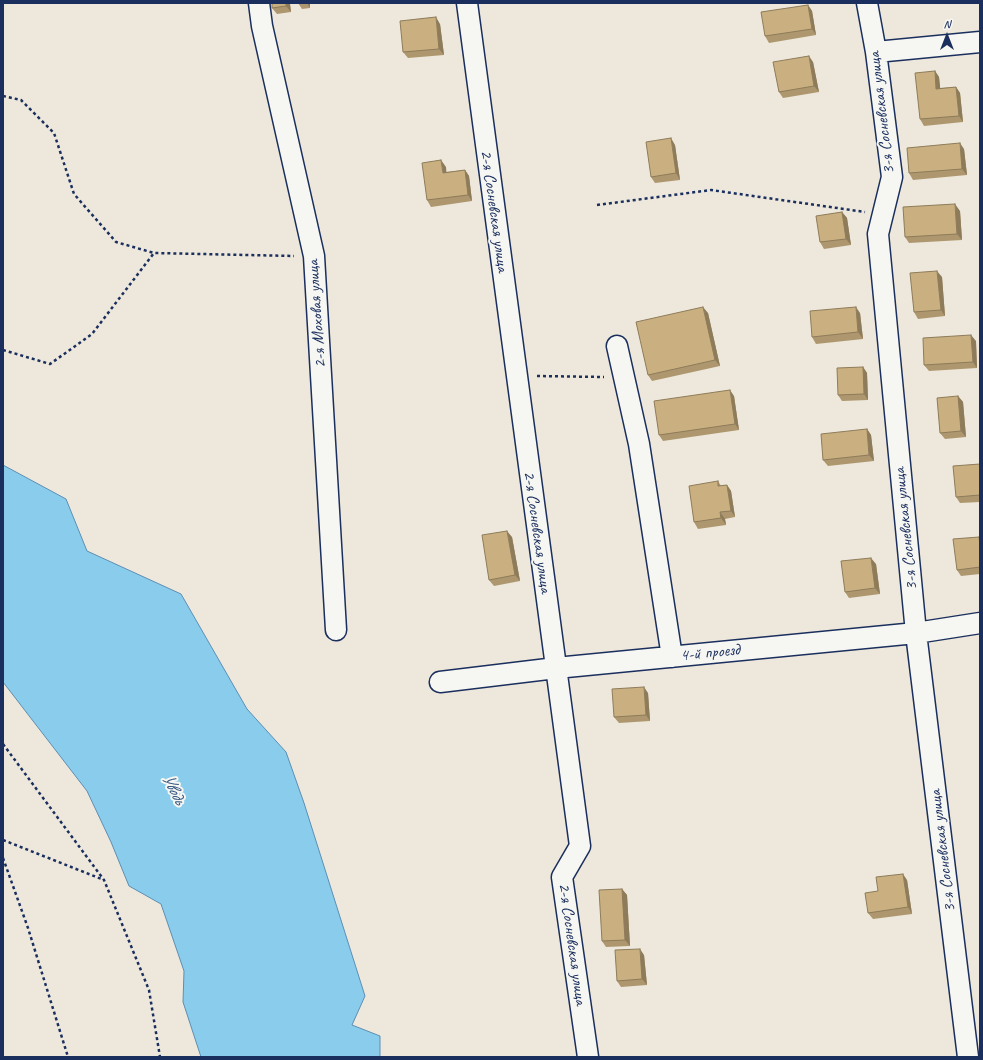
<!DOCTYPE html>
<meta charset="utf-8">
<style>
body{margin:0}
#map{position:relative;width:983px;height:1060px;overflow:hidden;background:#ede8db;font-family:Caveat,sans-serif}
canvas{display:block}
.frame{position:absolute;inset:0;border:4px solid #1b2f5e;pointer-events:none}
.north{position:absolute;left:927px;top:16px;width:40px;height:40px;-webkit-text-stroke:3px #f6f6f2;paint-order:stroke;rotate:0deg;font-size:11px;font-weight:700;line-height:16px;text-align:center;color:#1b2f5e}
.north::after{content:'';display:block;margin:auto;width:14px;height:18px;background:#1b2f5e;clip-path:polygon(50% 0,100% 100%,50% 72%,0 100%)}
</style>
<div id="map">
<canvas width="983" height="1060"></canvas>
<div class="frame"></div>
<div class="north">N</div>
</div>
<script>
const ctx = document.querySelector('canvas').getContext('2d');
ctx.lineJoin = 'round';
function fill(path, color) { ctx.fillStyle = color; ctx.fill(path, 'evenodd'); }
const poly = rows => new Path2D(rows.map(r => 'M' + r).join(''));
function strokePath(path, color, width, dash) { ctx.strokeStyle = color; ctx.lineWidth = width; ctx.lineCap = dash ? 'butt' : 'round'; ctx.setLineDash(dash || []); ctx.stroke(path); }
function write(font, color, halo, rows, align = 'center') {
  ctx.font = font + ' Caveat,sans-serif'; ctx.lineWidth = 4; ctx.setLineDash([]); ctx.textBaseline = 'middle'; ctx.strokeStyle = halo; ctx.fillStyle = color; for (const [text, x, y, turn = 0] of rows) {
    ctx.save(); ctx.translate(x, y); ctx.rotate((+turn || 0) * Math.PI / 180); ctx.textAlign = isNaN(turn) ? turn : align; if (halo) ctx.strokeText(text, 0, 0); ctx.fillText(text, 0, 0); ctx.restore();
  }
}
const water = poly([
 [3,465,66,499,87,551,181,594,247,709,286,752,304,803,365,996,352,1025,380,1036,380,1057,201,1057,183,1002,184,971,161,904,129,886,111,842,87,791,3,682,3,465]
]);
fill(water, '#89cceb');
strokePath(water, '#5d8db3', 1);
const street = poly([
 [259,3,262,26,314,256,336,630],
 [467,3,580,846,562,877,588,1057],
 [867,3,876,52,892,177,878,234,916,633,968,1057],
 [876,52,980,42],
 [617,346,639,444,672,657],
 [440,682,556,668,916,633,980,623]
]);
strokePath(street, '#1b2f5e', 23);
strokePath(poly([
 [3,96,21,100,54,133,74,194,116,242,154,253,294,256],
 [597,205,711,190,865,212],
 [3,350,50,364,92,334,154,253],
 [537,376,604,377],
 [3,744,104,880,149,990,160,1057],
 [3,840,104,880],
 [3,858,28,928,68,1057]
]), '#1b2f5e', 2.5, [3, 3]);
strokePath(street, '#f6f6f2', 20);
fill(poly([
 [272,3,295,3,290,4,291,12,277,14,272,8],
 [298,3,310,3,310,8,302,9],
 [808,5,812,11,816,35,769,43,765,36],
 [440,24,444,55,408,58,403,52],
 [813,62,819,92,783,98,779,92],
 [935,71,939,77,940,88,956,87,960,93,963,122,924,126,920,119],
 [675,145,680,180,655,183,651,177],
 [964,149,967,175,913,180,909,173],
 [446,167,446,172,465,170,469,176,472,201,431,207,427,200],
 [960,211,962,240,909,243,905,237],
 [842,212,847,218,851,245,824,249,820,242],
 [942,277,945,316,918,319,914,312],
 [708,313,720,366,652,381,648,375],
 [860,313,863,339,816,344,812,337],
 [976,341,977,368,929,371,924,365],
 [863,367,867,373,868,400,842,401,838,395],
 [734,396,739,430,663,441,659,435],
 [958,396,963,402,966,437,945,439,940,433],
 [867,429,871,435,874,461,828,466,823,460],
 [980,464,980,502,960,503,956,497],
 [718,481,721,486,727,485,731,491,735,517,725,519,726,525,698,529,694,522],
 [512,537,520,581,494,586,489,580],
 [979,537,980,538,980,574,961,576,957,570],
 [876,564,880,594,849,598,845,592],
 [648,693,650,721,619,723,614,717],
 [907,880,912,914,873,919,868,913],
 [622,889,627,895,630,946,606,947,602,941],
 [644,955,647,985,621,987,617,981]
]), '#ae976e');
fill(poly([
 [286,3,289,3,290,4,291,12,286,6],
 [307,3,310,3,310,8],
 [808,5,812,11,816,35,812,29],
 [436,17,440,24,444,55,439,49],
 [809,56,813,62,819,92,814,86],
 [935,71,939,77,941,95,936,89],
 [956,87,960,93,963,122,959,116],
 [671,138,675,145,680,180,676,173],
 [960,143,964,149,967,175,962,169],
 [441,160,446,167,447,179,443,173],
 [465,170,469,176,472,201,468,195],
 [955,204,960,211,962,240,957,234],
 [842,212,847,218,851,245,846,239],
 [937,271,942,277,945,316,941,310],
 [703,307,708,313,720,366,715,360],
 [856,307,860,313,863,339,858,332],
 [971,335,976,341,977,368,973,362],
 [863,367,867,373,868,400,864,394],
 [730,390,734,396,739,430,735,424],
 [958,396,963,402,966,437,961,431],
 [867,429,871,435,874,461,869,455],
 [727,485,731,491,735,517,731,511],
 [720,512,725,519,726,525,721,518],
 [507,531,512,537,520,581,515,575],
 [871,558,876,564,880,594,875,588],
 [644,687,648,693,650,721,646,715],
 [903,874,907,880,912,914,908,907],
 [622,889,627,895,630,946,625,940],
 [640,949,644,955,647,985,642,979]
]), '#8d7b5a');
const building = poly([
 [272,3,286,3,286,6,272,8,272,3],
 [808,5,812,29,765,36,761,12,808,5],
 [436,17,439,49,403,52,400,21,436,17],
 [809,56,814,86,779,92,773,62,809,56],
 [935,71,936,89,956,87,959,116,920,119,915,73,935,71],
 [671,138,676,173,651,177,646,142,671,138],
 [960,143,962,169,909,173,907,148,960,143],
 [441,160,443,173,465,170,468,195,427,200,422,163,441,160],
 [955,204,957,234,905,237,903,207,955,204],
 [842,212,846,239,820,242,816,216,842,212],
 [937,271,941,310,914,312,910,273,937,271],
 [703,307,715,360,648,375,636,322,703,307],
 [856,307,858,332,812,337,810,311,856,307],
 [971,335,973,362,924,365,923,338,971,335],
 [863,367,864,394,838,395,837,368,863,367],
 [730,390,735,424,659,435,654,401,730,390],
 [958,396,961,431,940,433,937,398,958,396],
 [867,429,869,455,823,460,821,434,867,429],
 [980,464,980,495,956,497,953,466,980,464],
 [718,481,718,486,727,485,731,511,720,512,721,518,694,522,689,486,718,481],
 [507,531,515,575,489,580,482,535,507,531],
 [979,537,980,546,980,567,957,570,953,539,979,537],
 [871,558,875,588,845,592,841,561,871,558],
 [644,687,646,715,614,717,612,689,644,687],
 [903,874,908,907,868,913,865,893,878,891,876,877,903,874],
 [622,889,625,940,602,941,599,890,622,889],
 [640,949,642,979,617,981,615,950,640,949]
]);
fill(building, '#cab080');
strokePath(building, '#8d7b5a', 1);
write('17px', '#1b2f5e', '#f6f6f2', [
 ["3-я Сосневская улица",882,113,-97],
 ["2-я Сосневская улица",494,211,82],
 ["2-я Моховая улица",317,314,-94],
 ["3-я Сосневская улица",906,529,-96],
 ["2-я Сосневская улица",537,532,82],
 ["4-й проезд",710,653,-6],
 ["3-я Сосневская улица",943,851,-97],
 ["2-я Сосневская улица",572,944,82]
]);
write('italic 18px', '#365681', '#f6f6f2', [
 ["Уводь",173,789,63]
]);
</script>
